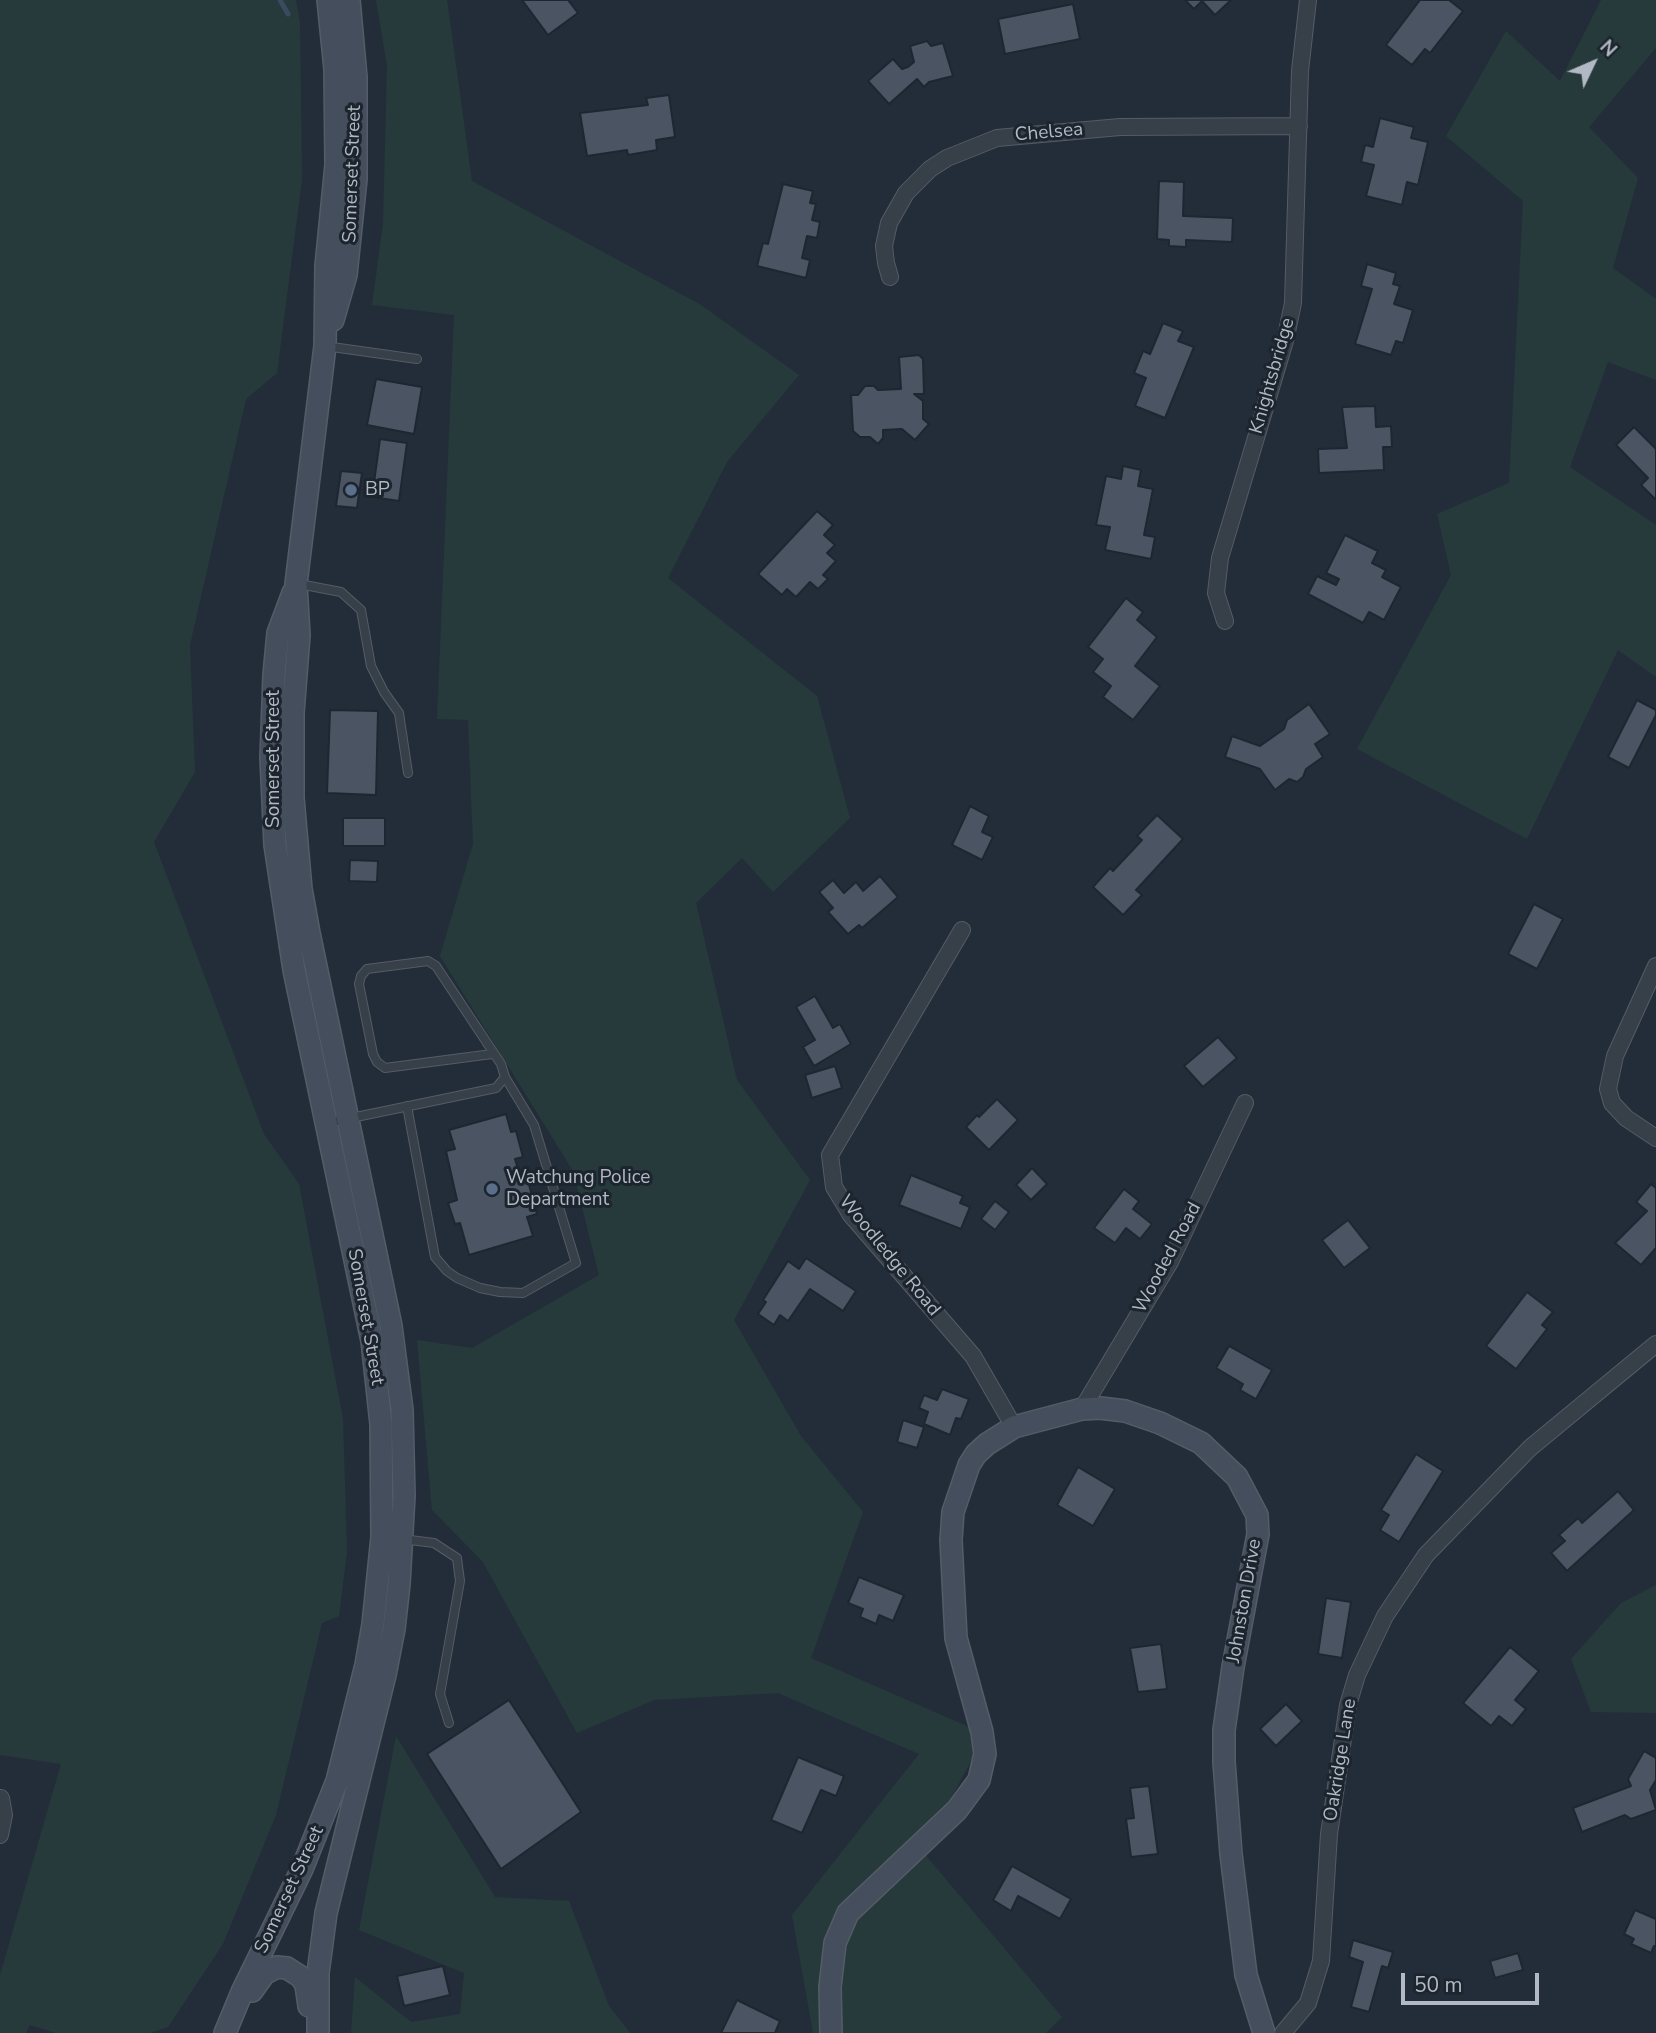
<!DOCTYPE html>
<style>
body{margin:0}
#map{position:relative;width:1656px;height:2033px;overflow:hidden;background:#232d39;font-family:"Nunito Sans",sans-serif}
canvas{display:block}
.north{position:absolute;left:1558px;top:28px;width:70px;height:70px;-webkit-text-stroke:5px #1c242e;paint-order:stroke;rotate:46deg;font-size:19px;font-weight:700;line-height:28px;text-align:center;color:#b2b9c5}
.north::after{content:'';display:block;margin:auto;width:24px;height:32px;background:#b2b9c5;clip-path:polygon(50% 0,100% 100%,50% 72%,0 100%)}
.scale{position:absolute;left:1401px;top:1973px;width:138px;height:32px;box-sizing:border-box;border:4px solid #b2b9c5;border-top:0;padding-left:9px;font-size:21px;line-height:24px;white-space:nowrap;color:#b2b9c5;-webkit-text-stroke:5px #1c242e;paint-order:stroke}
</style>
<div id="map">
<canvas width="1656" height="2033"></canvas>
<div class="north">N</div>
<div class="scale">50 m</div>
</div>
<script>
const ctx = document.querySelector('canvas').getContext('2d');
ctx.lineJoin = 'round';
function fill(path, color) { ctx.fillStyle = color; ctx.fill(path, 'evenodd'); }
const poly = rows => new Path2D(rows.map(r => 'M' + r).join(''));
function strokePath(path, color, width, dash) { ctx.strokeStyle = color; ctx.lineWidth = width; ctx.lineCap = dash ? 'butt' : 'round'; ctx.setLineDash(dash || []); ctx.stroke(path); }
function write(font, color, halo, rows, align = 'center') {
  ctx.font = font + ' "Nunito Sans",sans-serif'; ctx.lineWidth = 6; ctx.setLineDash([]); ctx.textBaseline = 'middle'; ctx.strokeStyle = halo; ctx.fillStyle = color; for (const [text, x, y, turn = 0] of rows) {
    ctx.save(); ctx.translate(x, y); ctx.rotate((+turn || 0) * Math.PI / 180); ctx.textAlign = isNaN(turn) ? turn : align; if (halo) ctx.strokeText(text, 0, 0); ctx.fillText(text, 0, 0); ctx.restore();
  }
}
fill(poly([
 [0,0,296,0,300,23,302,180,277,373,246,399,190,645,195,772,154,842,264,1134,299,1184,343,1419,347,1552,339,1616,322,1623,276,1815,223,1944,168,2027,150,2033,56,2033,30,2025,26,2033,0,2033,0,1975,61,1764,0,1755],
 [376,0,447,0,472,181,701,305,799,375,727,462,668,578,817,696,850,818,773,892,742,858,696,903,737,1080,810,1180,734,1320,801,1436,863,1512,811,1658,985,1734,923,1852,1062,2017,1046,2033,813,2033,792,1915,919,1754,778,1693,654,1700,577,1733,483,1562,432,1510,417,1340,472,1348,599,1275,573,1171,440,956,473,844,468,720,437,719,454,315,372,305,383,224,387,66],
 [1601,0,1656,0,1656,48,1589,127,1638,178,1613,268,1656,299,1656,380,1608,362,1570,467,1656,525,1656,677,1618,650,1527,839,1357,749,1451,575,1437,514,1509,483,1523,201,1446,136,1506,31,1560,81],
 [1656,1585,1656,1713,1591,1712,1571,1659,1621,1603],
 [396,1736,495,1897,569,1901,609,2006,630,2033,351,2033,355,1977,411,2022,460,2014,464,1973,359,1930]
]), '#263a3b');
strokePath(poly([
 [280,0,288,14]
]), '#3a4a61', 5);
const building = poly([
 [522,0,568,0,578,13,548,35,522,0],
 [1185,0,1231,0,1215,15,1202,1,1194,9,1185,0],
 [1420,0,1449,0,1463,11,1430,53,1425,49,1412,65,1386,45,1420,0],
 [1073,4,1080,39,1005,54,998,19,1073,4],
 [927,41,931,46,943,43,953,76,929,82,924,87,917,79,889,104,868,81,893,59,902,69,908,67,914,62,910,46,927,41],
 [669,95,675,137,656,140,657,150,628,155,627,150,587,156,580,113,648,105,646,98,669,95],
 [1380,118,1414,127,1411,138,1428,142,1418,185,1407,182,1402,205,1366,196,1374,165,1361,162,1365,145,1373,147,1380,118],
 [1159,181,1184,182,1183,216,1233,218,1232,242,1186,240,1186,247,1169,246,1169,240,1157,239,1159,181],
 [783,184,813,191,810,203,816,204,812,220,820,222,817,238,807,236,802,258,810,260,806,278,757,266,763,243,768,244,783,184],
 [1367,264,1396,273,1393,284,1400,286,1394,304,1413,310,1403,343,1396,341,1391,355,1355,344,1372,289,1361,286,1367,264],
 [1163,323,1183,331,1178,341,1194,347,1165,418,1135,406,1146,378,1134,373,1143,351,1150,354,1163,323],
 [919,355,923,359,924,394,914,394,923,401,923,419,929,424,915,440,902,429,883,430,883,438,878,444,870,437,860,437,853,431,851,395,858,395,865,386,874,386,878,390,901,389,899,357,919,355],
 [376,379,422,387,414,434,367,425,376,379],
 [1375,406,1376,427,1391,426,1392,447,1383,447,1384,470,1319,473,1318,449,1347,448,1342,407,1375,406],
 [1634,427,1656,449,1656,500,1641,485,1648,478,1616,445,1634,427],
 [380,439,407,443,399,501,372,497,380,439],
 [1123,466,1141,470,1138,486,1153,489,1144,535,1155,537,1151,559,1105,550,1110,527,1096,525,1106,476,1121,479,1123,466],
 [341,471,362,473,357,508,336,506,341,471],
 [817,511,833,525,824,535,835,545,827,553,836,561,823,575,828,579,818,589,810,582,796,597,787,589,782,595,758,574,817,511],
 [1345,535,1378,551,1372,563,1386,570,1382,577,1401,587,1384,620,1369,612,1363,623,1308,594,1317,576,1336,585,1339,579,1326,573,1345,535],
 [1126,598,1143,612,1137,620,1157,637,1135,666,1160,686,1133,720,1103,697,1111,686,1093,672,1103,659,1088,647,1126,598],
 [1637,700,1656,710,1656,715,1629,768,1608,757,1637,700],
 [1309,704,1330,734,1315,744,1323,757,1306,769,1303,777,1297,782,1289,779,1275,790,1260,769,1225,757,1232,736,1260,746,1284,729,1287,720,1309,704],
 [330,710,378,711,376,795,327,793,330,710],
 [970,806,989,816,982,832,993,837,982,860,952,845,970,806],
 [1157,815,1183,839,1136,890,1142,895,1123,915,1093,887,1110,868,1113,871,1142,840,1137,836,1157,815],
 [343,818,385,818,385,846,343,846,343,818],
 [350,860,378,861,377,882,349,881,350,860],
 [880,876,898,897,862,928,859,925,848,934,828,912,833,908,819,892,833,880,844,893,856,882,863,891,880,876],
 [1534,904,1563,919,1537,969,1508,954,1534,904],
 [815,996,833,1028,840,1024,851,1044,814,1066,803,1047,815,1040,796,1007,815,996],
 [1218,1037,1237,1058,1203,1087,1184,1066,1218,1037],
 [835,1066,842,1088,812,1098,805,1075,835,1066],
 [997,1099,1018,1120,989,1150,966,1127,977,1115,979,1117,997,1099],
 [506,1114,511,1132,516,1131,523,1157,515,1159,521,1179,527,1177,537,1214,527,1217,533,1236,469,1255,460,1223,455,1224,448,1203,457,1200,446,1151,455,1149,449,1130,506,1114],
 [1032,1168,1047,1184,1031,1200,1016,1185,1032,1168],
 [911,1175,963,1196,960,1203,970,1207,961,1229,899,1205,911,1175],
 [1651,1184,1656,1188,1656,1248,1641,1265,1615,1243,1647,1211,1636,1202,1651,1184],
 [1124,1189,1139,1201,1133,1209,1152,1224,1140,1239,1126,1228,1115,1243,1094,1228,1124,1189],
 [995,1201,1009,1212,995,1230,981,1219,995,1201],
 [1348,1220,1370,1248,1344,1268,1322,1240,1348,1220],
 [806,1258,856,1291,843,1311,810,1289,788,1321,780,1315,774,1325,758,1314,766,1302,763,1300,788,1261,799,1269,806,1258],
 [1527,1292,1553,1312,1542,1325,1547,1329,1516,1369,1486,1346,1527,1292],
 [1229,1346,1272,1370,1256,1399,1240,1390,1243,1384,1216,1368,1229,1346],
 [942,1389,969,1399,961,1419,956,1418,950,1435,924,1424,928,1412,919,1408,924,1395,937,1400,942,1389],
 [903,1420,924,1427,917,1448,897,1442,903,1420],
 [1416,1454,1443,1471,1399,1542,1380,1530,1389,1515,1381,1510,1416,1454],
 [1078,1467,1115,1489,1093,1526,1057,1505,1078,1467],
 [1618,1491,1634,1510,1567,1571,1551,1553,1565,1541,1559,1535,1578,1518,1582,1523,1618,1491],
 [859,1577,904,1595,893,1621,879,1615,876,1624,860,1617,863,1609,848,1603,859,1577],
 [1326,1598,1351,1602,1342,1658,1318,1654,1326,1598],
 [1161,1644,1167,1689,1138,1692,1130,1648,1161,1644],
 [1510,1647,1539,1671,1515,1700,1526,1709,1512,1726,1499,1716,1491,1726,1463,1703,1510,1647],
 [509,1700,581,1812,501,1869,427,1754,509,1700],
 [1286,1704,1302,1721,1276,1746,1260,1729,1286,1704],
 [1644,1751,1656,1758,1656,1780,1650,1790,1656,1810,1631,1819,1625,1815,1582,1832,1573,1808,1631,1786,1628,1779,1644,1751],
 [798,1757,844,1776,836,1796,821,1790,802,1833,771,1820,798,1757],
 [1149,1786,1158,1854,1131,1857,1126,1819,1134,1818,1130,1788,1149,1786],
 [1012,1866,1071,1899,1060,1919,1018,1896,1011,1911,993,1900,1012,1866],
 [1635,1910,1656,1919,1656,1947,1654,1946,1651,1953,1631,1944,1634,1939,1624,1934,1635,1910],
 [1353,1940,1393,1952,1388,1968,1382,1966,1369,2012,1351,2007,1363,1962,1349,1957,1353,1940],
 [1518,1953,1523,1970,1495,1978,1490,1961,1518,1953],
 [443,1966,450,1995,404,2006,397,1976,443,1966],
 [737,2000,780,2021,775,2033,721,2033,737,2000]
]);
fill(building, '#4a5463');
strokePath(building, '#1e2630', 2);
const lane = poly([
 [325,346,417,359],
 [299,584,341,592,361,610,371,666,384,692,399,713,408,773],
 [407,1106,435,1257,447,1271,457,1278,480,1288,500,1292,523,1293,576,1263,534,1125,505,1077],
 [327,1123,496,1088,505,1077,501,1064,436,966,428,961,367,969,361,976,359,984,373,1054,377,1062,385,1068,492,1054],
 [402,1539,434,1543,457,1558,460,1581,440,1694,449,1723]
]);
const street = poly([
 [890,277,886,263,884,246,889,223,906,193,930,169,947,158,997,138,1120,127,1299,126],
 [1225,621,1216,593,1220,558,1285,341,1293,303,1300,71,1308,0],
 [962,930,830,1155,834,1187,851,1215,973,1356,1014,1427],
 [1656,966,1615,1056,1608,1089,1612,1103,1626,1118,1656,1138],
 [1082,1409,1170,1262,1245,1103],
 [0,1835,4,1815,1,1798],
 [1283,2033,1308,2003,1321,1961,1329,1834,1348,1705,1357,1675,1385,1616,1426,1555,1530,1448,1656,1344]
]);
const secondary = poly([
 [333,320,346,275,356,179,356,77,349,0],
 [252,1991,264,1974,277,1967,287,1968,301,1977,306,1985,309,2006],
 [225,2033,242,1992,302,1869,337,1781,366,1665,373,1624,382,1537,381,1424,372,1341,294,970,275,845,271,758,274,675,278,633,293,593],
 [318,2033,318,1973,326,1913,385,1675,394,1629,399,1584,404,1496,402,1410,391,1326,309,933,301,889,293,798,293,713,299,635,296,584,325,346,326,266,336,165,335,69,328,0],
 [831,2033,830,1987,835,1943,848,1913,957,1810,979,1780,985,1754,982,1732,956,1638,951,1540,953,1512,969,1465,976,1454,987,1444,1014,1427,1082,1409,1100,1408,1125,1411,1160,1423,1201,1443,1237,1477,1257,1515,1258,1534,1233,1667,1224,1730,1224,1762,1231,1854,1246,1975,1264,2033]
]);
strokePath(lane, '#555c67', 10);
strokePath(street, '#555c67', 18);
strokePath(secondary, '#555c67', 24);
strokePath(lane, '#373f49', 8);
strokePath(street, '#373f49', 16);
strokePath(secondary, '#454e5c', 21);
for (const [x, y, r, color] of [
 [351,490,7,"#5c6f8a"],
 [492,1189,7,"#5c6f8a"]
]) { const dot = new Path2D(); dot.arc(x, y, r, 0, 2 * Math.PI); ctx.fillStyle = color; ctx.fill(dot); strokePath(dot, '#1c242e', 2.5); }
write('19px', '#b2b9c5', '#1c242e', [
 ["Chelsea",1049,133,-5],
 ["Somerset Street",353,174,-88],
 ["Knightsbridge",1273,376,-74],
 ["Somerset Street",274,759,-90],
 ["Woodledge Road",889,1256,51],
 ["Wooded Road",1168,1258,-62],
 ["Somerset Street",365,1317,80],
 ["Johnston Drive",1245,1601,-80],
 ["Oakridge Lane",1341,1760,-81],
 ["Somerset Street",290,1890,-65]
]);
write('19px', '#b2b9c5', '#1c242e', [
 ["BP",365,490],
 ["Watchung Police",506,1178],
 ["Department",506,1200]
], 'left');
</script>
